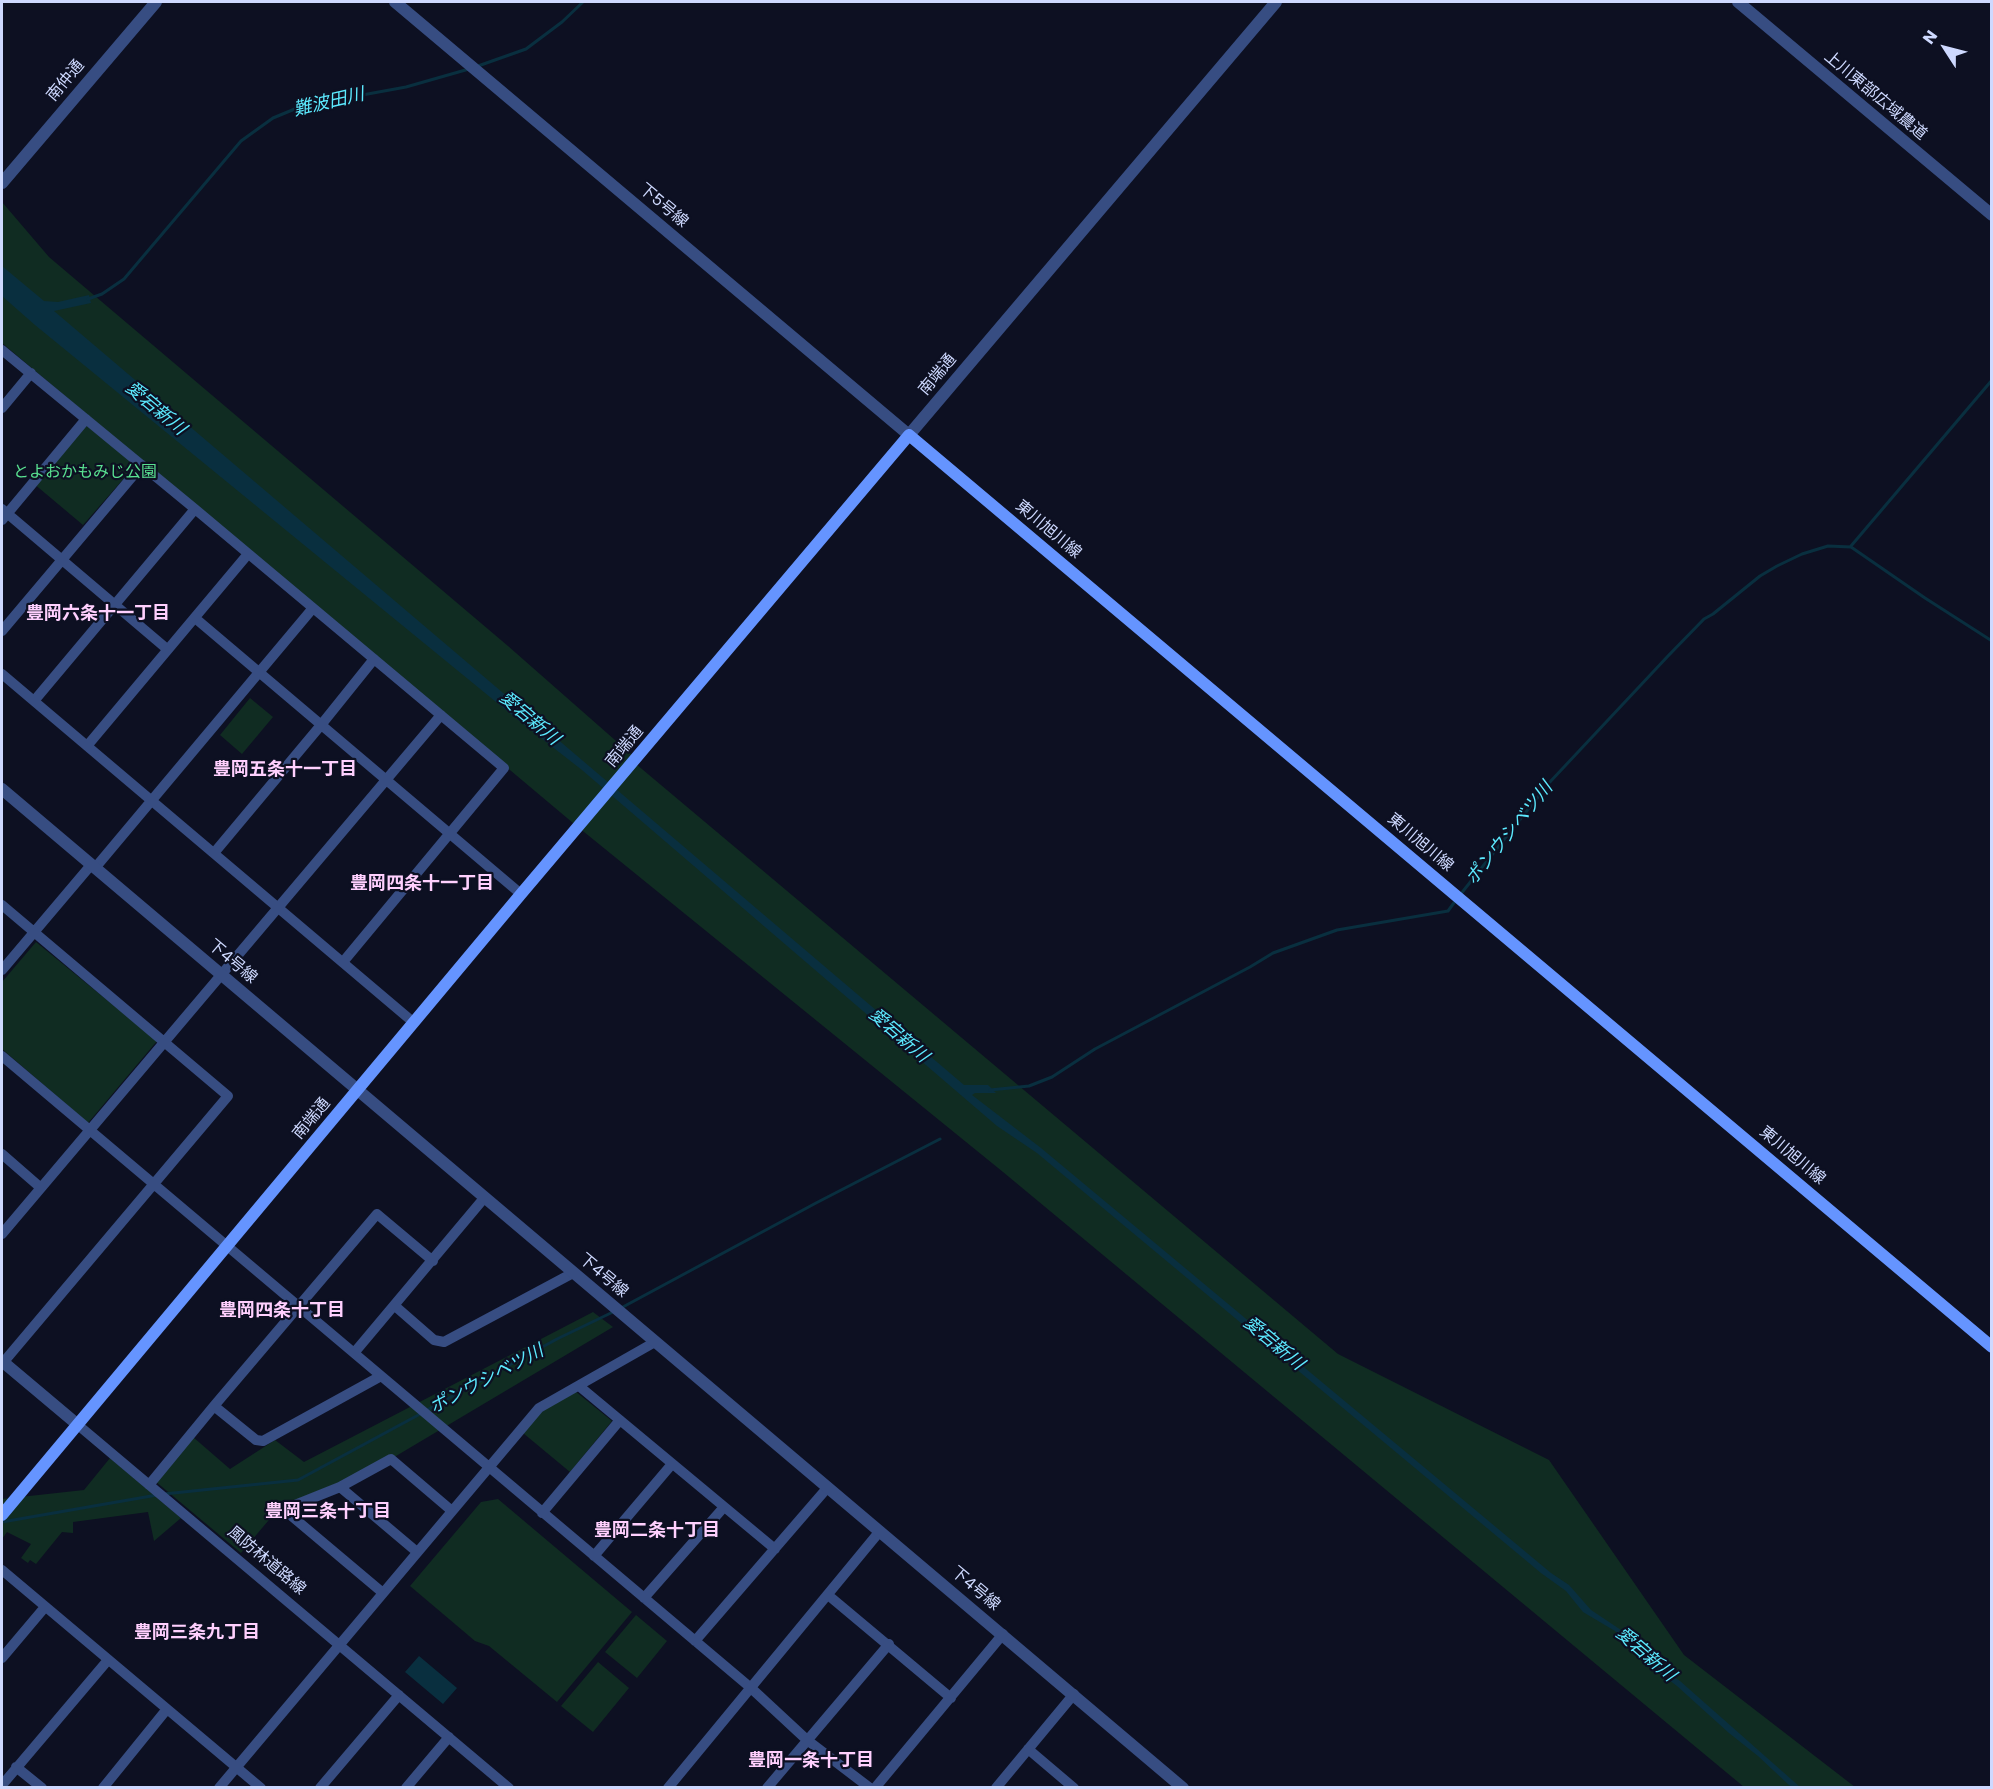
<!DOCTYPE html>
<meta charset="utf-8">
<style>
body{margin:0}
#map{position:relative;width:1993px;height:1789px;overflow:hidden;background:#0d1022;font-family:Poppins,sans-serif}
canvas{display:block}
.frame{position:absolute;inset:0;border:3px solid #ced9ff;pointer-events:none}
.north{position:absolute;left:1915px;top:18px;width:60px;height:60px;-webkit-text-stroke:4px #0d1022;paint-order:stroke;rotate:306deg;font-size:16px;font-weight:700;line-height:24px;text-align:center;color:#ced9ff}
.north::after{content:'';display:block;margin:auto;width:21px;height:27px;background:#ced9ff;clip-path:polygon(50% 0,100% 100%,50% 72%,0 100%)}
</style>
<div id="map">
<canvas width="1993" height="1789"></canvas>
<div class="frame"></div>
<div class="north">N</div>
</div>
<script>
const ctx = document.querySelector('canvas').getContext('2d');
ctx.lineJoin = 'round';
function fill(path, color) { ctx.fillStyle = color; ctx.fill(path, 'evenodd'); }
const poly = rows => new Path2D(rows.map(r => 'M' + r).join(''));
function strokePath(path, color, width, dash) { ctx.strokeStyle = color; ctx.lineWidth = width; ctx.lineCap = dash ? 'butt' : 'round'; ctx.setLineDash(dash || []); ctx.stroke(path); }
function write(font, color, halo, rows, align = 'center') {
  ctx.font = font + ' Poppins,"Noto Sans JP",sans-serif'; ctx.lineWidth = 4.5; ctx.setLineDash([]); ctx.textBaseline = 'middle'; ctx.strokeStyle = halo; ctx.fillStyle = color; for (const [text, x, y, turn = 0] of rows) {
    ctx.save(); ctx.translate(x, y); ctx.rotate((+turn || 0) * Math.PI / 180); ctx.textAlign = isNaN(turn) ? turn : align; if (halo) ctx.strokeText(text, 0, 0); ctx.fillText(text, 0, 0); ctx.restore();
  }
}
fill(poly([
 [2,202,49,257,508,646,632,755,636,764,1338,1354,1549,1460,1684,1655,1855,1787,1744,1787,1003,1172,573,823,2,343],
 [83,423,134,463,133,468,83,525,33,483],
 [250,698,273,717,242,754,220,735],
 [36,942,157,1041,88,1123,2,1049,2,982],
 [593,1312,613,1327,391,1459,288,1513,279,1508,241,1553,155,1481,193,1437,230,1469,275,1440,304,1462],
 [575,1391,612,1421,570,1472,523,1433,540,1411],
 [110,1458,181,1518,154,1541,148,1512,73,1522,73,1533,62,1532,36,1564,30,1560,28,1563,21,1558,31,1544,7,1532,2,1539,2,1499,84,1490],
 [498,1499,632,1612,557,1702,489,1646,475,1641,410,1586,481,1502],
 [636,1615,667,1641,637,1678,605,1652],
 [598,1662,629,1688,593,1732,561,1706]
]), '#102c22');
fill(poly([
 [2,266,44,301,58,302,89,295,91,303,54,311,964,1085,988,1085,996,1093,975,1093,972,1095,1041,1148,1551,1573,1569,1585,1591,1610,1621,1630,1640,1653,1680,1681,1800,1787,1792,1787,1789,1785,1758,1756,1729,1733,1677,1686,1637,1656,1615,1631,1583,1612,1566,1591,1541,1573,1037,1153,997,1126,582,770,523,724,35,325,2,296],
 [419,1656,457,1688,443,1704,405,1672]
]), '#092f3f');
strokePath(poly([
 [478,66,526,49,562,22,583,2],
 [88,299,102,294,124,279,241,141,273,118,302,106,406,87,469,69],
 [1851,546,1992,380],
 [1460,895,1549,783,1668,656,1704,619,1713,614,1760,576,1777,566,1802,554,1828,546,1851,547,1925,598,1992,641],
 [990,1090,1029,1086,1052,1077,1095,1049,1250,967,1273,953,1337,930,1448,911,1456,900],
 [621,1308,816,1203,940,1139],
 [427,1410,557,1339,615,1311],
 [164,1494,298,1480,422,1413],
 [2,1522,157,1495]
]), '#092f3f', 3);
strokePath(poly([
 [2,350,195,509,504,768,343,962],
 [2,408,31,373],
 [2,509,167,649],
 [2,520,86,419],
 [195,618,521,894],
 [2,631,142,465],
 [2,674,413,1022],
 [34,701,195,509],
 [87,746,248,554],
 [214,853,321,725,374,659],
 [95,868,313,608],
 [2,905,228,1096,2,1364],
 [2,970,91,865],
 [2,1056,751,1688,807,1740,870,1788],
 [2,1154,41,1188],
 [2,1234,441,715],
 [395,1306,434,1340,444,1342,573,1273],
 [354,1353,485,1197],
 [579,1386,775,1549],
 [214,1406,256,1440,263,1441,381,1376],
 [78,1425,509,1788],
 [149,1485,214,1406,377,1214,433,1261],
 [340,1487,417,1552],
 [542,1513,620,1420],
 [594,1556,672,1464],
 [2,1570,261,1788],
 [383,1593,288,1513,295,1505,340,1487,391,1459,452,1511],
 [828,1595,951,1698],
 [644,1598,724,1507],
 [695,1641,828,1487],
 [2,1658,45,1607],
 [1028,1749,1074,1788],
 [16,1767,42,1788],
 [2,1785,108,1660],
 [103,1788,167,1709],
 [219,1788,539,1408,655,1342],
 [320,1788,399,1695],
 [406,1788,449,1737],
 [668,1788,880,1531],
 [767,1788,889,1644],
 [875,1788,1003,1634],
 [996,1788,1074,1694]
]), '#374d82', 10);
strokePath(poly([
 [395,2,909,435,1276,2],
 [1738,2,1992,215],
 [2,183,156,2],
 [2,789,1183,1788],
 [2,1361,78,1425]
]), '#374d82', 12);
strokePath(poly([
 [2,1515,521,894,909,435,1992,1347]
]), '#6594ff', 12);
write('16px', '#ced9ff', '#0d1022', [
 ["南仲通",66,81,-50],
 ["上川東部広域農道",1875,96,40],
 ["下5号線",663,206,40],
 ["南端通",938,375,-50],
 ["東川旭川線",1048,530,40],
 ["南端通",625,747,-50],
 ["東川旭川線",1420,843,40],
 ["下4号線",232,962,40],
 ["南端通",312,1119,-50],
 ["東川旭川線",1792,1156,40],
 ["下4号線",603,1276,40],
 ["風防林道路線",266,1561,40],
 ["下4号線",975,1589,40]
]);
write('16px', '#59e191', '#0d1022', [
 ["とよおかもみじ公園",85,473]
]);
write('italic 18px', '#5ceaff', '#0d1022', [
 ["難波田川",329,103,-13],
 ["愛宕新川",155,409,40],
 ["愛宕新川",529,719,40],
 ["ポンウシベツ川",1510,834,-51],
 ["愛宕新川",898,1036,41],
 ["愛宕新川",1273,1344,40],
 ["ポンウシベツ川",487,1380,-28],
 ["愛宕新川",1645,1655,41]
]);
write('bold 18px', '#ffd0fe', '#0d1022', [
 ["豊岡六条十一丁目",98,614],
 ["豊岡五条十一丁目",285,770],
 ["豊岡四条十一丁目",422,884],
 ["豊岡四条十丁目",282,1311],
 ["豊岡三条十丁目",328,1512],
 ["豊岡二条十丁目",657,1531],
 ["豊岡三条九丁目",197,1633],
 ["豊岡一条十丁目",811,1761]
]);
</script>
